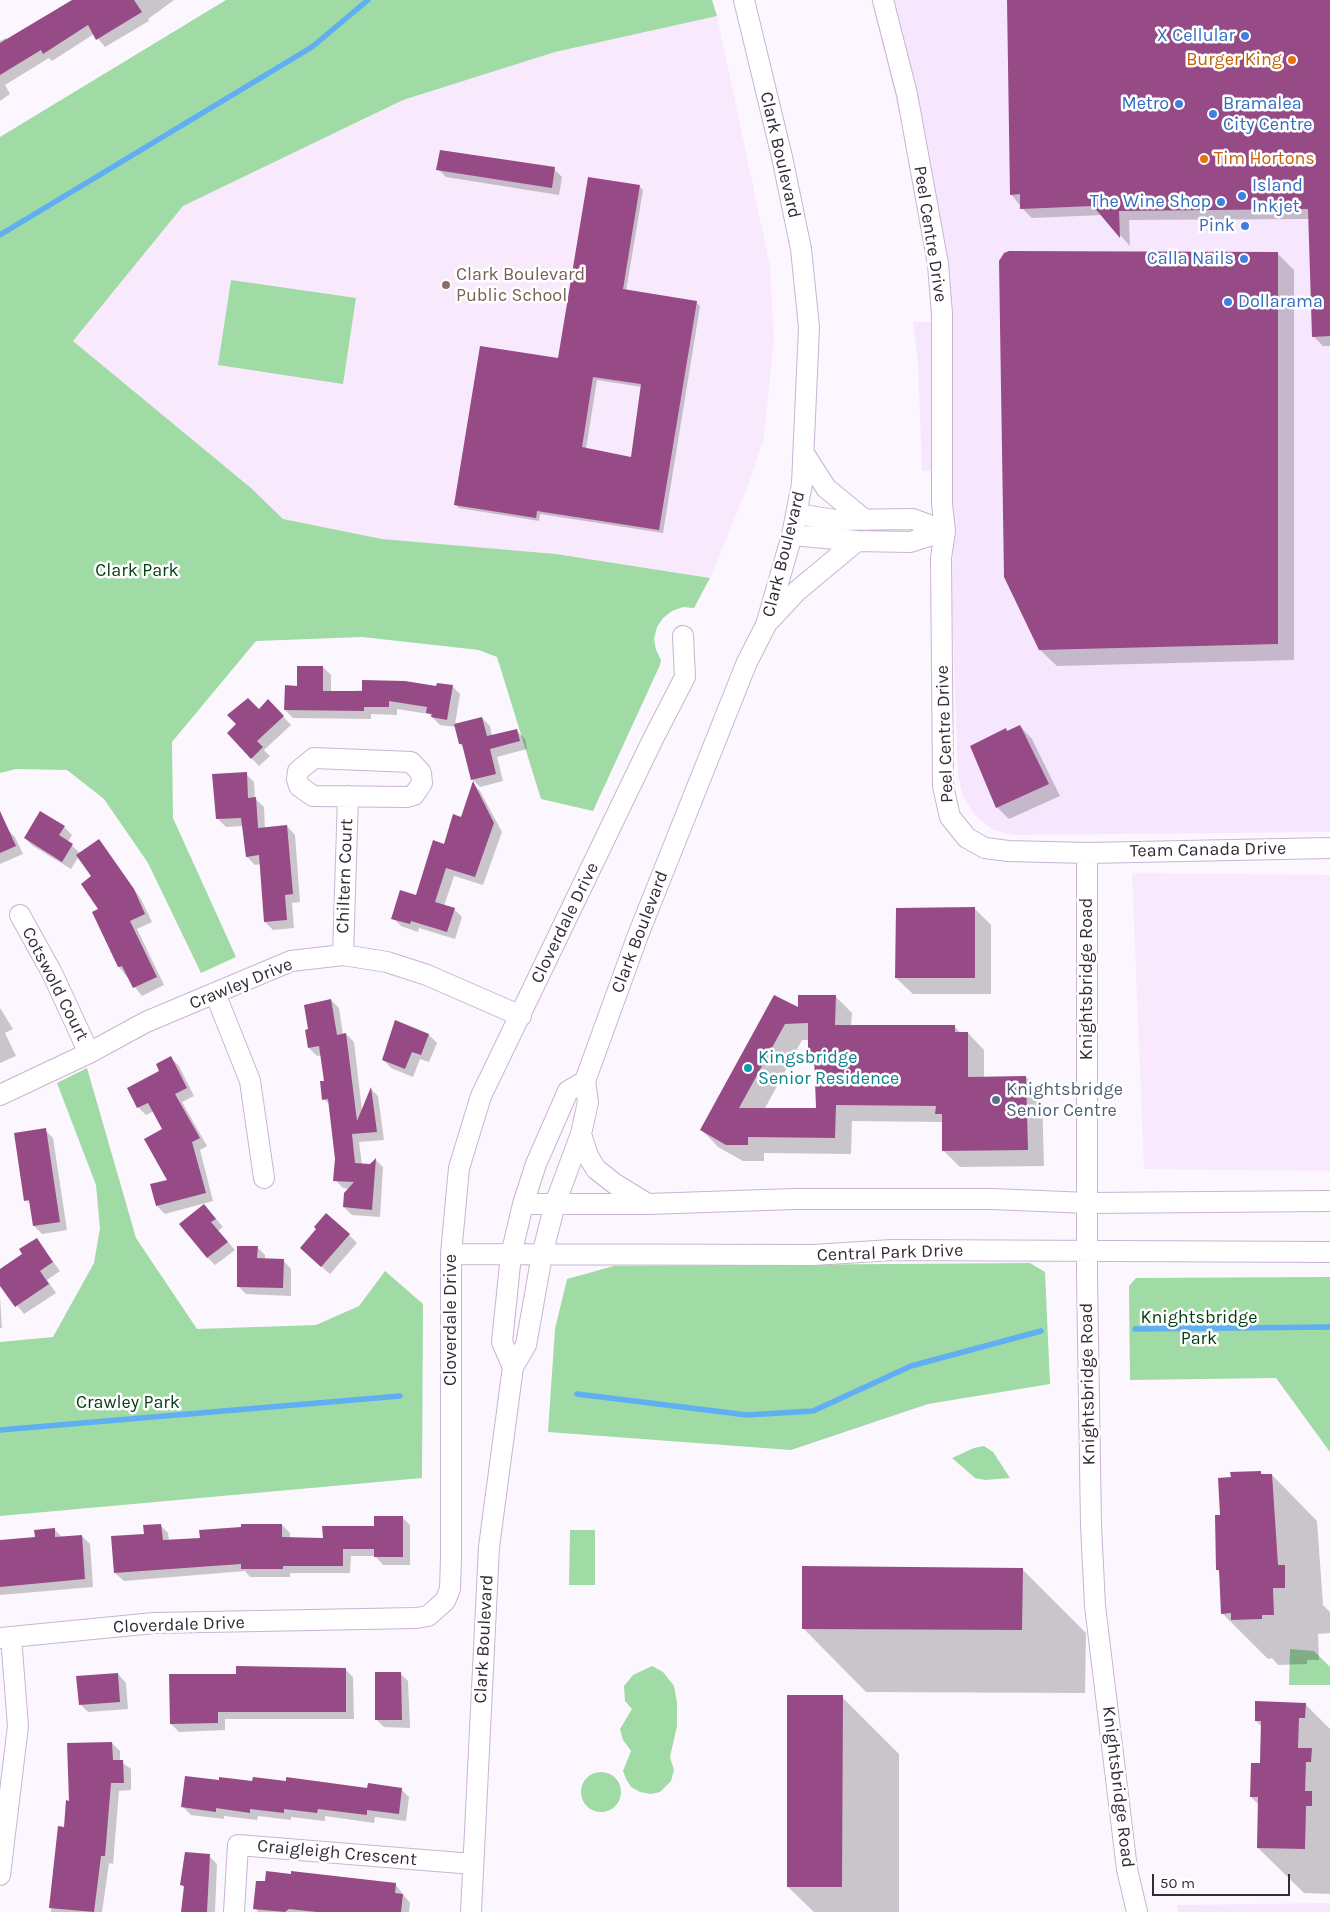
<!DOCTYPE html>
<style>
body{margin:0}
#map{position:relative;width:1330px;height:1912px;overflow:hidden;background:#fcf7fe;font-family:Karla,sans-serif}
canvas{display:block}
.scale{position:absolute;left:1152px;top:1874px;width:138px;height:22px;box-sizing:border-box;border:2px solid #332b37;border-top:0;padding-left:6px;font-size:15px;line-height:18px;white-space:nowrap;color:#332b37;-webkit-text-stroke:4px #fff;paint-order:stroke}
</style>
<div id="map">
<canvas width="1330" height="1912"></canvas>
<div class="scale">50 m</div>
</div>
<script>
const ctx = document.querySelector('canvas').getContext('2d');
ctx.lineJoin = 'round';
function fill(path, color) { ctx.fillStyle = color; ctx.fill(path, 'evenodd'); }
const poly = rows => new Path2D(rows.map(r => 'M' + r).join(''));
function strokePath(path, color, width, dash) { ctx.strokeStyle = color; ctx.lineWidth = width; ctx.lineCap = dash ? 'butt' : 'round'; ctx.setLineDash(dash || []); ctx.stroke(path); }
function write(font, color, halo, rows, align = 'center') {
  ctx.font = font + ' Karla,sans-serif'; ctx.lineWidth = 5; ctx.setLineDash([]); ctx.textBaseline = 'middle'; ctx.strokeStyle = halo; ctx.fillStyle = color; for (const [text, x, y, turn = 0] of rows) {
    ctx.save(); ctx.translate(x, y); ctx.rotate((+turn || 0) * Math.PI / 180); ctx.textAlign = isNaN(turn) ? turn : align; if (halo) ctx.strokeText(text, 0, 0); ctx.fillText(text, 0, 0); ctx.restore();
  }
}
fill(poly([
 [871,0,1330,0,1330,832,1013,835,992,829,975,815,963,797,958,776,952,608,953,470,922,471,918,363,913,322,931,322,928,269,900,116],
 [1330,1903,1330,1912,1178,1912,1177,1905]
]), '#f7e7fe');
fill(poly([
 [717,16,770,266,774,339,764,437,748,486,710,578,556,554,382,539,283,519,251,488,73,341,183,206,403,100,555,52],
 [1132,873,1330,875,1330,1171,1144,1169]
]), '#f9e9fc');
fill(poly([
 [226,0,712,0,717,16,555,52,403,100,183,206,73,341,251,488,283,519,382,539,556,554,710,578,694,608,683,607,672,611,663,618,657,627,654,639,656,650,661,660,660,665,593,811,541,799,497,657,479,650,362,637,256,641,172,742,173,818,236,957,201,973,148,863,104,799,67,770,16,769,0,773,0,137],
 [231,280,356,298,343,384,218,365],
 [87,1068,136,1238,197,1329,316,1325,359,1306,385,1271,423,1304,422,1478,0,1516,0,1342,53,1337,94,1263,100,1228,96,1185,57,1083],
 [1030,1263,1045,1272,1050,1384,928,1404,791,1450,548,1432,555,1329,567,1279,614,1266],
 [1330,1277,1330,1452,1276,1378,1130,1380,1129,1286,1136,1278],
 [984,1446,993,1452,1010,1478,985,1480,975,1478,952,1458,974,1448],
 [570,1530,595,1530,595,1585,569,1585],
 [1290,1649,1314,1651,1330,1667,1330,1685,1289,1685],
 [652,1666,663,1672,674,1686,677,1703,677,1726,670,1757,674,1770,671,1781,660,1792,651,1794,640,1792,631,1787,626,1779,623,1771,631,1751,623,1740,620,1729,632,1709,625,1701,624,1686,633,1675],
 '581 1792a20 20 0 1 1 40 0a20 20 0 1 1-40 0Z'
]), '#a0daa5');
fill(poly([
 [75,0,174,0,148,19,149,21,105,47,94,34,52,61,49,58,5,85,10,94,0,101,0,41,6,38,8,40],
 [1008,0,1330,0,1330,346,1323,346,1313,336,1310,219,1129,220,1130,246,1102,215,1032,218,1022,208,1011,194],
 [438,169,554,169,562,177,559,195,446,177],
 [639,186,643,190,626,291,696,302,700,306,663,533,540,514,539,521,459,508,456,505,560,360],
 [597,380,642,387,632,459,586,449],
 [1278,254,1294,270,1294,660,1057,666,1040,650],
 [323,667,331,675,331,692,452,686,460,694,455,725,482,718,490,726,492,736,517,731,525,739,527,749,497,757,503,781,480,787,472,779,464,748,460,744,456,727,440,725,429,714,397,709,397,715,371,714,371,719,293,718,285,710,298,687],
 [276,709,291,725,264,750,270,756,259,766,228,733,259,710],
 [1020,726,1032,739,1060,796,1009,819,997,807,1006,729,1008,732],
 [246,774,254,782,255,799,264,807,265,829,287,826,295,835,300,902,292,903,294,928,273,930,265,922,261,864,255,865,247,857,243,826,226,827,218,819],
 [473,784,480,791,502,832,483,885,454,876,444,906,454,909,462,917,455,939,419,928,418,932,401,926,393,918,417,897,462,818],
 [64,827,72,835,68,842,80,853,99,840,141,899,152,922,137,929,164,985,142,996,119,967,100,909,93,877,79,856,71,869,33,846,25,838],
 [7,829,15,837,23,854,0,864,0,832],
 [975,909,991,925,991,994,913,994,896,978],
 [775,996,799,1009,835,996,852,1013,851,1027,954,1026,961,1033,968,1033,984,1050,984,1078,1026,1077,1042,1094,1044,1166,960,1167,943,1150,943,1122,852,1121,851,1154,764,1153,764,1161,743,1161,718,1147,702,1130],
 [802,1040,809,1040,809,1053,816,1060,817,1110,764,1110],
 [331,1000,339,1008,343,1035,346,1034,354,1042,362,1111,371,1089,378,1096,384,1140,359,1142,362,1165,370,1165,376,1160,383,1167,380,1217,352,1215,344,1207,350,1189,343,1188,335,1180,336,1159,330,1105,324,1099,325,1082,322,1055,317,1056,309,1048,310,1030],
 [0,1008,13,1029,5,1033,16,1056,0,1063],
 [396,1022,429,1035,437,1043,429,1062,420,1059,413,1077,391,1068,383,1059],
 [171,1058,179,1066,194,1096,182,1102,207,1146,200,1150,213,1201,165,1214,157,1206,152,1185,169,1180,164,1130,154,1111,146,1115,138,1107],
 [45,1130,53,1138,67,1230,42,1234,34,1226,31,1205,26,1200],
 [212,1214,223,1227,218,1231,235,1250,215,1265,208,1258],
 [349,1235,357,1243,330,1274,309,1256],
 [36,1239,60,1271,47,1280,56,1293,24,1314,0,1284,0,1271,24,1254],
 [257,1247,265,1255,265,1260,283,1260,291,1269,291,1296,246,1294,238,1286],
 [0,1297,2,1328,0,1328],
 [1261,1473,1264,1476,1272,1475,1317,1521,1323,1605,1330,1612,1330,1633,1318,1634,1319,1660,1307,1660,1307,1664,1278,1665,1272,1658,1268,1659,1222,1613,1220,1572,1217,1570,1222,1516],
 [402,1517,410,1525,410,1565,383,1565,375,1556,351,1556,350,1573,290,1573,290,1577,250,1577,245,1571,124,1581,115,1573,145,1535,160,1525,168,1533,169,1541,201,1539,282,1525,290,1533,290,1539,324,1539,375,1527],
 [54,1529,62,1537,82,1536,90,1544,93,1587,0,1595,0,1541,36,1538],
 [1022,1569,1086,1633,1085,1693,866,1692,803,1628],
 [345,1669,353,1677,354,1719,225,1719,225,1730,179,1732,171,1724,237,1675],
 [400,1673,408,1681,410,1728,384,1727,376,1719],
 [118,1674,126,1683,128,1709,88,1712,80,1704],
 [842,1697,899,1754,899,1912,814,1912,788,1887],
 [1305,1704,1330,1729,1330,1894,1304,1893,1258,1848,1259,1805,1251,1797,1261,1765,1262,1727,1256,1721],
 [112,1743,120,1751,120,1761,131,1769,131,1790,119,1791,113,1864,109,1863,102,1912,51,1912,59,1828,65,1828,70,1802],
 [220,1781,368,1790,401,1789,409,1797,406,1821,375,1817,374,1823,325,1816,325,1821,291,1817,291,1820,258,1816,257,1820,224,1816,224,1819,191,1815,183,1807],
 [209,1856,217,1864,215,1912,183,1912,185,1888,182,1885],
 [395,1884,410,1903,409,1912,258,1912,255,1908]
]), '#0003');
strokePath(poly([
 [0,235,312,47,368,0],
 [1135,1329,1330,1327],
 [577,1394,747,1415,813,1411,911,1366,1041,1331],
 [0,1430,400,1396]
]), '#60aff3', 5.5);
fill(poly([
 [72,0,134,0,142,12,96,40,88,25,43,54,41,50,0,75,0,43],
 [1007,0,1330,0,1330,336,1312,337,1308,209,1119,211,1120,238,1093,206,1020,209,1020,194,1010,195],
 [440,150,555,167,552,188,436,170],
 [588,177,640,185,623,289,697,301,659,530,537,511,536,518,454,505,480,346,558,358],
 [593,377,641,384,631,457,582,447],
 [1009,251,1278,252,1278,644,1039,650,1004,577,999,261,1004,253],
 [297,666,323,666,323,691,362,691,362,680,405,681,436,686,437,683,453,685,447,720,431,717,432,714,426,713,427,707,389,701,389,707,364,707,364,711,284,710,285,685,297,686],
 [248,698,259,709,268,699,284,716,257,741,263,747,251,759,227,733,236,724,227,715],
 [482,717,487,736,517,729,520,741,490,749,496,774,471,780,462,744,459,744,454,724],
 [1020,725,1049,784,996,808,970,746,1006,728,1007,731],
 [247,772,248,798,256,797,258,828,287,825,293,894,285,895,287,920,264,922,259,855,246,857,241,818,216,819,212,774],
 [473,781,494,823,475,877,446,868,435,902,455,908,447,932,411,921,410,924,391,919,400,890,416,895,433,840,444,844,453,814,461,817],
 [0,811,16,846,0,853],
 [40,811,65,826,59,835,73,844,62,862,24,838],
 [99,839,134,889,145,914,130,921,157,977,133,988,122,966,118,967,92,912,98,909,81,884,91,876,76,855],
 [975,907,975,978,895,978,896,908],
 [774,995,798,1007,798,995,836,995,835,1025,955,1025,955,1032,968,1032,968,1077,1026,1076,1028,1150,942,1151,942,1114,935,1114,936,1106,836,1105,835,1138,748,1137,748,1145,726,1145,700,1130],
 [808,1023,808,1054,814,1054,816,1108,739,1108,785,1024],
 [331,999,337,1035,346,1033,357,1121,371,1087,377,1132,352,1134,355,1163,370,1164,376,1158,372,1210,343,1207,344,1193,354,1182,333,1181,335,1159,328,1099,322,1100,320,1081,324,1081,319,1046,308,1048,305,1030,308,1029,304,1005],
 [395,1020,429,1034,421,1055,412,1052,405,1069,382,1060],
 [171,1056,187,1088,175,1094,200,1138,192,1142,206,1193,156,1206,150,1184,167,1180,144,1139,162,1129,148,1103,137,1108,127,1088,159,1071,156,1064],
 [46,1128,60,1222,33,1226,29,1200,24,1201,14,1133],
 [204,1204,216,1219,211,1222,228,1242,207,1258,179,1224],
 [326,1213,350,1234,321,1267,300,1248,316,1229,314,1227],
 [37,1238,53,1262,40,1271,49,1284,15,1307,0,1286,0,1269,22,1254,19,1249],
 [237,1246,258,1246,257,1258,284,1259,283,1288,237,1287],
 [1261,1471,1261,1474,1272,1474,1278,1565,1285,1565,1285,1588,1273,1588,1274,1615,1262,1615,1262,1619,1231,1620,1231,1613,1221,1614,1219,1570,1216,1570,1215,1515,1220,1515,1218,1478,1231,1477,1230,1472],
 [374,1516,403,1516,403,1557,374,1557,374,1549,343,1549,343,1566,283,1566,283,1569,241,1569,241,1564,114,1573,111,1536,144,1534,143,1525,161,1524,163,1540,200,1538,199,1530,241,1527,241,1524,282,1524,282,1537,323,1538,322,1526,374,1526],
 [55,1528,55,1537,82,1535,85,1579,0,1587,0,1540,35,1537,34,1530],
 [802,1566,1023,1568,1022,1630,802,1629],
 [236,1666,346,1668,346,1712,218,1712,218,1723,170,1724,169,1674,236,1674],
 [375,1672,401,1672,402,1720,375,1720],
 [118,1673,120,1702,79,1705,76,1676],
 [787,1695,843,1695,842,1887,787,1887],
 [1255,1701,1306,1703,1305,1718,1299,1718,1298,1748,1312,1748,1311,1762,1306,1762,1305,1791,1312,1791,1312,1806,1306,1806,1305,1849,1257,1848,1258,1797,1250,1797,1251,1763,1260,1763,1261,1721,1255,1721],
 [112,1742,113,1760,123,1760,124,1783,111,1783,105,1856,101,1856,94,1912,49,1908,58,1826,64,1827,66,1800,69,1801,67,1743],
 [185,1776,219,1780,219,1777,252,1781,253,1777,286,1781,286,1777,367,1788,368,1783,402,1788,399,1814,367,1810,367,1815,318,1809,317,1813,284,1809,284,1813,250,1809,250,1813,216,1808,216,1812,181,1807],
 [185,1852,210,1854,207,1912,181,1912,184,1886,180,1885],
 [266,1871,291,1874,291,1871,396,1883,395,1893,403,1894,401,1912,317,1912,289,1909,285,1912,253,1909,256,1881,265,1881]
]), '#964b87');
const minor = poly([
 [883,0,907,94,938,264,942,314,942,504,945,531,941,558,943,786,950,817,967,838,985,848,1008,851,1087,853,1330,848],
 [805,455,826,488,865,520],
 [797,514,835,520,913,519,945,531],
 [792,535,857,541,910,542,945,531],
 [769,621,797,591,857,541],
 [314,758,411,762,421,773,422,783,414,795,407,797,313,796,299,786,297,779,298,771,314,758],
 [1087,853,1087,1276,1091,1525,1095,1606,1127,1869,1137,1912],
 [20,915,52,973,89,1053],
 [343,955,348,796],
 [215,993,250,1081,264,1178],
 [0,1095,89,1053,146,1022,291,961,343,955,387,962,427,975,521,1016],
 [581,1134,588,1156,596,1169,615,1184,646,1203],
 [523,1204,648,1204,794,1199,992,1199,1088,1203,1330,1201],
 [451,1254,813,1255,892,1250,1330,1252],
 [513,1367,502,1342,511,1255,523,1204,536,1164,568,1091,585,1081],
 [0,1638,154,1623,416,1618,428,1616,445,1601,450,1589,451,1558,451,1254,459,1168,481,1096,653,739,685,677,683,636],
 [0,1875,18,1726,11,1637],
 [234,1912,238,1845,473,1864],
 [471,1912,489,1547,513,1367,526,1345,542,1255,555,1204,581,1134,588,1102,585,1081,638,935,747,662,766,625,792,535,802,484,809,327,801,249,782,157,744,0]
]);
strokePath(minor, '#c9b4d2', 22);
strokePath(minor, '#fff', 20);
for (const [x, y, r, color] of [
 [1245,36,5,"#3f7fe0"],
 [1292,60,5,"#e8710a"],
 [1179,104,5,"#3f7fe0"],
 [1213,114,5,"#3f7fe0"],
 [1204,159,5,"#e8710a"],
 [1242,196,5,"#3f7fe0"],
 [1221,202,5,"#3f7fe0"],
 [1245,226,5,"#3f7fe0"],
 [1244,259,5,"#3f7fe0"],
 [446,285,5,"#8d6e63"],
 [1228,302,5,"#3f7fe0"],
 [748,1068,5,"#0f9aa8"],
 [996,1100,5,"#5c6f8a"]
]) { const dot = new Path2D(); dot.arc(x, y, r, 0, 2 * Math.PI); ctx.fillStyle = color; ctx.fill(dot); strokePath(dot, '#fff', 2); }
write('18px', '#366cbe', '#fff', [
 ["X Cellular",1235,36],
 ["Metro",1169,104],
 ["Bramalea",1223,104,"left"],
 ["City Centre",1223,125,"left"],
 ["Island",1252,186,"left"],
 ["Inkjet",1252,207,"left"],
 ["The Wine Shop",1211,202],
 ["Pink",1235,226],
 ["Calla Nails",1234,259],
 ["Dollarama",1238,302,"left"]
], 'right');
write('18px', '#c56008', '#fff', [
 ["Burger King",1282,60],
 ["Tim Hortons",1214,159,"left"]
], 'right');
write('18px', '#332b37', '#fff', [
 ["Clark Boulevard",780,155,77],
 ["Peel Centre Drive",930,234,81],
 ["Clark Boulevard",784,554,-76],
 ["Peel Centre Drive",945,734,-92],
 ["Team Canada Drive",1208,850,-1],
 ["Chiltern Court",345,876,-88],
 ["Cloverdale Drive",565,923,-64],
 ["Clark Boulevard",640,932,-69],
 ["Knightsbridge Road",1087,979,-90],
 ["Cotswold Court",55,984,63],
 ["Crawley Drive",241,984,-22],
 ["Central Park Drive",890,1253,-2],
 ["Cloverdale Drive",451,1320,-90],
 ["Knightsbridge Road",1088,1384,-91],
 ["Cloverdale Drive",179,1625,-2],
 ["Clark Boulevard",484,1639,-87],
 ["Knightsbridge Road",1118,1787,83],
 ["Craigleigh Crescent",337,1853,5]
]);
write('18px', '#785e54', '#fff', [
 ["Clark Boulevard",456,275],
 ["Public School",456,296]
], 'left');
write('18px', '#003c0f', '#fff', [
 ["Clark Park",137,571],
 ["Knightsbridge",1199,1318],
 ["Park",1199,1339],
 ["Crawley Park",128,1403]
]);
write('18px', '#0d838f', '#fff', [
 ["Kingsbridge",758,1058],
 ["Senior Residence",758,1079]
], 'left');
write('18px', '#4e5e75', '#fff', [
 ["Knightsbridge",1006,1090],
 ["Senior Centre",1006,1111]
], 'left');
</script>
